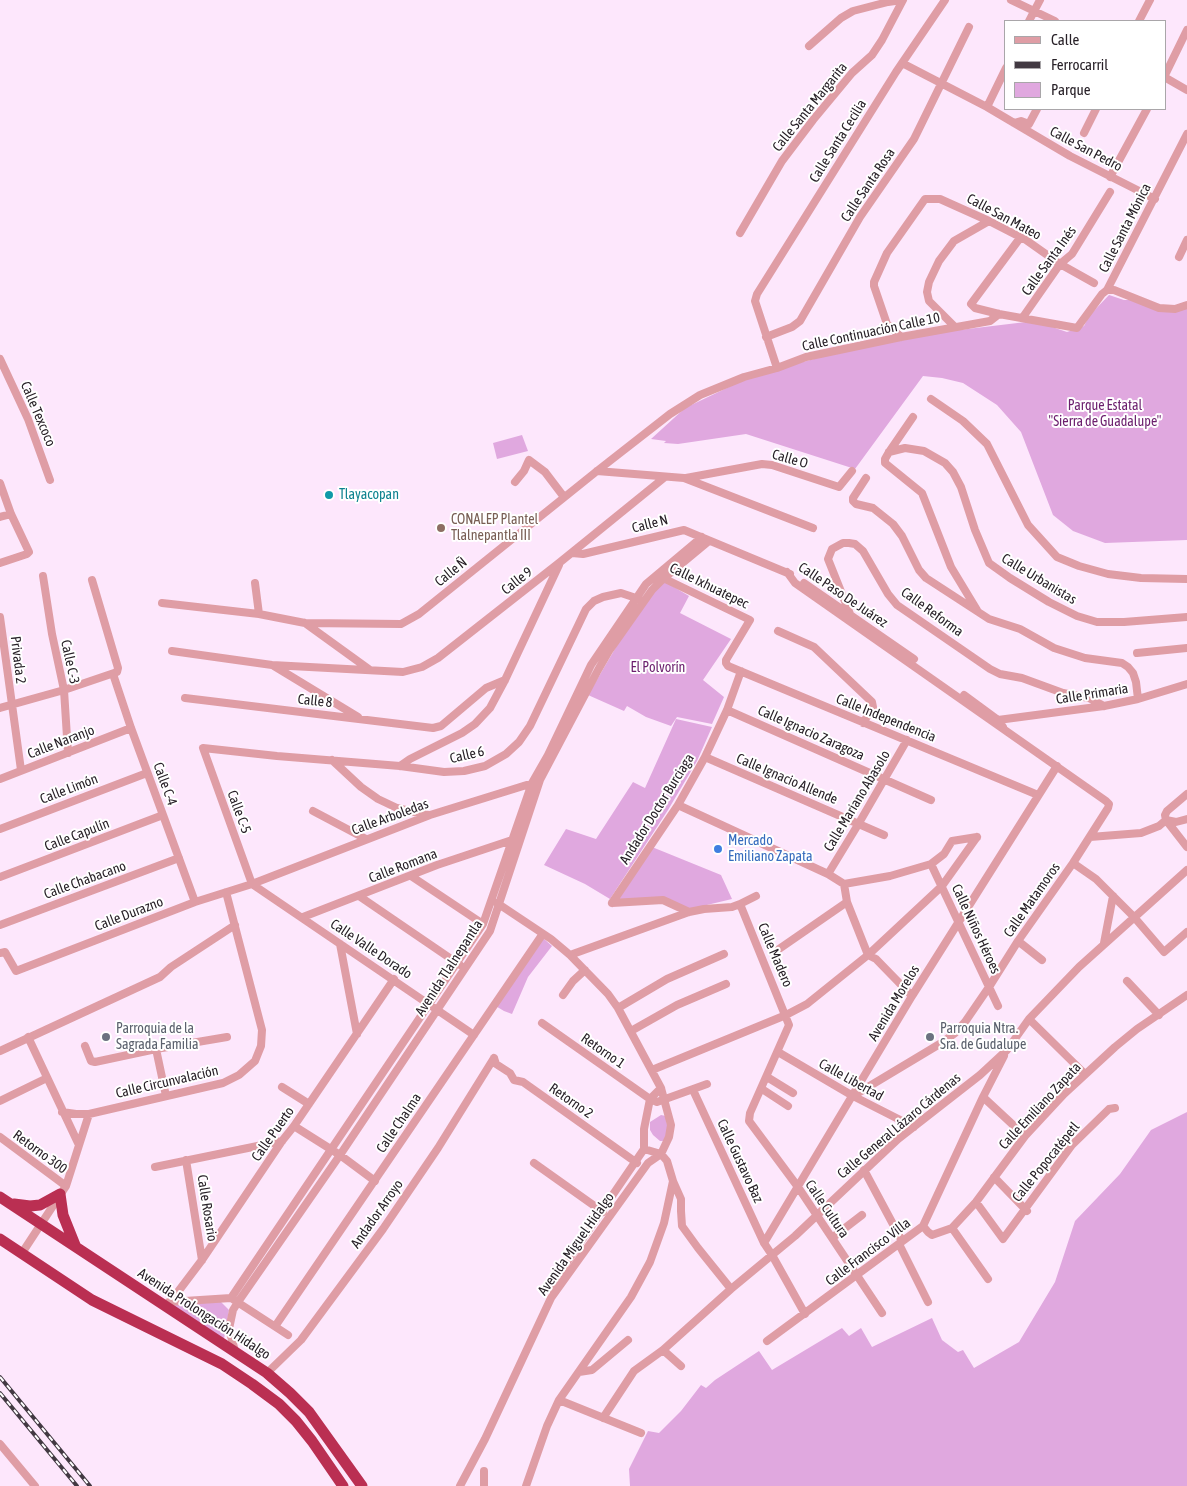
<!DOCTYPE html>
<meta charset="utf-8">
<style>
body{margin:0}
#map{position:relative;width:1187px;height:1486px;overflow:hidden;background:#fde7fc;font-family:"Asap Condensed",sans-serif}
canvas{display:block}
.legend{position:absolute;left:1004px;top:20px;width:162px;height:90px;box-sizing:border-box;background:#fff;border:1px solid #a9a6a9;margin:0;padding:6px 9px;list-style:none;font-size:15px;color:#282128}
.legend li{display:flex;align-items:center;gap:10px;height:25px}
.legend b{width:25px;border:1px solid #a9a6a9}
</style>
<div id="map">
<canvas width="1187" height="1486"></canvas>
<ul class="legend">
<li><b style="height:6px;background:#df9da5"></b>Calle</li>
<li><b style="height:6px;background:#423942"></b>Ferrocarril</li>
<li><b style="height:14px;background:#e0a8df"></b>Parque</li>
</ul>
</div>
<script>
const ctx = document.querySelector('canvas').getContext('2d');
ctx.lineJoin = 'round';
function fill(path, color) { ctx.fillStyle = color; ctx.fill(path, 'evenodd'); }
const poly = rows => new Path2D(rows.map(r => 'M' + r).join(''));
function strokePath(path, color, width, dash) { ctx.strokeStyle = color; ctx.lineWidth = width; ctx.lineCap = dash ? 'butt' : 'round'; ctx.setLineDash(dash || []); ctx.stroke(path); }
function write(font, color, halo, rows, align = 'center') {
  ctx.font = font + ' "Asap Condensed",sans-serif'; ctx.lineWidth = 4; ctx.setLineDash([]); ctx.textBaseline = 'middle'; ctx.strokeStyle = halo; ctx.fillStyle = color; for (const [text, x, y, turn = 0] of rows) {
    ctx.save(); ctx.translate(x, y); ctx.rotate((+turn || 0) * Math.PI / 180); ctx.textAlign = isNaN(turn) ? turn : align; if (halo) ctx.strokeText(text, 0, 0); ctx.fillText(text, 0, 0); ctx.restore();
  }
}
fill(poly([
 [1109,295,1124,300,1137,300,1170,311,1187,305,1187,540,1105,543,1073,531,1053,515,1021,432,997,405,963,383,942,378,923,376,855,469,746,434,678,444,664,443,666,441,651,439,685,408,754,375,829,355,926,334,1034,321,1067,332,1084,326,1089,316],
 [522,435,528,451,497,459,493,443],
 [662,580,689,596,680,613,731,639,703,680,724,697,712,724,677,717,671,726,646,717,627,706,624,711,588,695,629,625],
 [676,719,712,727,697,761,668,810,610,899,585,884,544,865,566,829,596,839,633,782,645,788],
 [652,847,721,875,732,899,690,909,662,898,616,900],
 [543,938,552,946,528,977,512,1014,504,1011,494,1005],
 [1187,1112,1187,1486,630,1486,629,1469,648,1431,659,1433,681,1411,701,1385,706,1388,715,1380,759,1351,772,1370,842,1328,849,1336,861,1328,872,1347,932,1318,942,1340,958,1352,963,1350,974,1368,1019,1342,1055,1282,1075,1221,1120,1174,1151,1130],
 [661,1115,666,1116,668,1133,664,1141,660,1141,653,1135,650,1130,650,1122],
 [221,1302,229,1310,224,1339,171,1304]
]), '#e0a8df');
strokePath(poly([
 [1011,0,1055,21],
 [1029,21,1040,0],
 [1139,21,1150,0],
 [809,46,841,18,853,11,888,2,902,0],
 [902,63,987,107,1070,156,1155,199],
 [1166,73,1187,30],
 [1166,78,1187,90],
 [987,107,1006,68],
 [1014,123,1021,121,1029,124,1037,109],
 [1084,133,1096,109],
 [1110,177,1147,109],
 [740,233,782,161,813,120,852,73,872,55,882,40,903,0],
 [1020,238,971,304,975,308,999,314,1077,328,1102,294,1107,290,1187,134],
 [1179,257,1187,240],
 [1107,290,1114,290,1159,308,1175,309,1187,305],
 [1023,317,1060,264,1072,254,1110,192],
 [955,327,929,301,927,292,929,282,939,261,954,241,989,221],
 [766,337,792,327,800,321,860,217,914,139,969,27],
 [901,337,887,324,874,286,874,282,887,253,925,199,940,199,989,221,1026,240,1060,264,1094,283],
 [0,359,28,419,50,480],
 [777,368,755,301,757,294,896,72,945,0],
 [931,399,963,421,987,444,1028,525,1057,557,1079,566,1108,574,1141,578,1187,579],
 [913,417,889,452,885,459,885,463,922,493,951,567,977,610],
 [889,452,905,448,924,451,945,463,953,472,961,487,975,530,989,563,1010,578,1049,602,1077,616,1097,622,1124,622,1187,617],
 [597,471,684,478,813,528],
 [686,478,762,464,772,465,839,487,852,471],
 [866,478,853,498,853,501,856,504,873,508,893,524,902,536,919,570,926,578,989,619,1020,629,1054,648,1085,658,1122,663,1128,667,1133,673,1136,682,1138,699],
 [515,482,524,471,529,460,545,472,564,497],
 [0,483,11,514,29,552,27,554,0,563],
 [0,517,11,514],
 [572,553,583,554,684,530,790,574],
 [787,572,795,583,1106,801,1109,804,1108,808,1073,863,1018,941,989,987,965,1022,955,1033,943,1042,853,1096],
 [43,576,52,634,64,690,68,753],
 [661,577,750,620,726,660,726,663,728,666,1038,795],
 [255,583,259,614],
 [804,583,914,659],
 [162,603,259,614,305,623,401,624,419,614,597,471,670,414,700,395,744,377,777,368,806,357,901,337,990,321,999,314],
 [850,614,828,559,832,549,843,543,849,543,855,544,863,551,888,594,897,605,990,669,1000,674,1022,678,1063,693,1089,698,1104,706],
 [0,617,21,770],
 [305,623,370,670],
 [778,631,814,647,872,702,873,707,863,723],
 [172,651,272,665,403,672,422,667,438,658,559,563,665,477],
 [1137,653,1187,648],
 [274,666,358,717],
 [113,674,131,728,195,902],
 [964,695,998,720,1003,727],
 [185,698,433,728,441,726,486,688,505,680],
 [0,708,64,690,117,672,118,668,92,580],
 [727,710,931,800],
 [998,720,1104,706,1138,699,1187,684],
 [705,757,884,835],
 [332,760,361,787,378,799,397,808,428,815],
 [400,766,410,759,462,733,475,724,490,708,505,680,559,565],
 [0,779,131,728],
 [1187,794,1167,811,1165,815,1166,820,1187,847],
 [678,805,828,874,844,884,847,902,868,955,876,959,912,996],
 [313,811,366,839],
 [0,829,147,773],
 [1090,837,1141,833,1159,826,1166,820,1176,822,1187,819],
 [1073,863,1096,879,1134,917,1164,952,1187,932],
 [931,864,998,1006],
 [828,874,859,823,907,740],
 [411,876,483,924],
 [0,877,163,815],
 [252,884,203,748,277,756,400,766,444,772,464,771,485,766,506,754,519,742,530,726,586,609,594,601,603,597,621,593,639,599],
 [252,884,474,1035],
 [844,884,890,876,931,864,944,854,952,841,977,837],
 [359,896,460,965],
 [612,903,678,805,705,757,727,710,741,671],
 [612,903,663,900,689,912],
 [740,904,789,1025,750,1113,749,1121,798,1187,882,1313],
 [303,917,437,865,512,840],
 [0,925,179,858],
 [1018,941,1042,960],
 [1104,943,1113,896],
 [340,944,357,1034],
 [779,949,847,902],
 [0,953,5,952,16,971,195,902,252,884,430,815,533,783],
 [570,955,689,912,704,909,732,907,740,904,756,896],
 [1127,981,1159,1015],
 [563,995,573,981,585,970],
 [618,1008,667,979,724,954],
 [1029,1019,1085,1074],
 [542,1023,650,1099,657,1102,707,1084],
 [631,1031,677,1005,726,984],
 [28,1037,78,1143],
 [85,1046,91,1061,95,1062,156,1049,227,1037],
 [156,1049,166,1096],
 [0,1051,160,977,171,967,235,925],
 [778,1052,853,1096,914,1127],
 [494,1058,496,1064,510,1073,514,1080,523,1082,637,1163],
 [652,1070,786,1015,807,1004,868,955,942,886,977,837],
 [767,1077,793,1093],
 [282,1087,309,1104],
 [762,1089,788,1106],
 [693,1090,764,1243,772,1255,805,1314],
 [983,1097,1025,1136],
 [0,1101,47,1078],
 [62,1112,76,1114,89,1114,223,1083,239,1075,255,1061,261,1046,262,1030,226,892],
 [294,1126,340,1155,375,1181],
 [0,1137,66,1186],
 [186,1160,202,1260],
 [534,1163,603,1212],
 [155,1167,282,1141],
 [864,1170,902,1241],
 [994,1177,1027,1211],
 [673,1181,681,1199,681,1211,682,1226,698,1248,731,1289],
 [976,1202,1003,1239,1072,1145,1109,1109,1115,1108],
 [923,1226,928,1232,932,1235,952,1228,976,1202,1025,1136,1064,1094,1115,1047,1137,1029,1187,995],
 [952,1228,988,1279],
 [832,1238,862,1215],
 [764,1243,912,996,1057,766],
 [899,1244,928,1302],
 [22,1253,66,1186,89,1114],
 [553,1290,558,1275,644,1149,644,1129,650,1099,661,1088],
 [231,1298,483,924,532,783,548,755,591,665,646,584,702,537],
 [171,1301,202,1260,282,1141,294,1126,394,979],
 [169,1302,231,1298,288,1335],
 [276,1325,542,935],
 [767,1341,923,1226,983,1097,1004,1056],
 [663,1350,681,1366],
 [235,1351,229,1329,233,1310,238,1302,340,1155,490,931,540,780,598,670,609,651,652,590,662,580,709,541],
 [579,1372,592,1370,628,1340],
 [267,1373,301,1340,383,1229,438,1148,494,1058],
 [559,1400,641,1433],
 [603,1418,634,1371,663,1350,731,1289,795,1236,898,1139,980,1075,1007,1050,1029,1019,1079,967,1187,870],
 [0,1444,35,1486],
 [460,1486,485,1439,551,1298,648,1163,661,1154,669,1137,671,1125,661,1088,618,1008,608,994,570,955,551,939,497,903],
 [484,1486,484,1471],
 [526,1486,547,1426,559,1400,631,1297,650,1262,664,1223,673,1181,667,1161,661,1154,644,1149]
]), '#df9da5', 8);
strokePath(poly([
 [0,1197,267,1373,290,1393,309,1412,362,1486],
 [14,1204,30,1206,40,1205,60,1194,63,1215,75,1245],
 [0,1239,92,1300,222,1364,252,1384,279,1404,296,1421,312,1441,343,1486]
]), '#ba2f52', 11);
const rail = poly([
 [0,1377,90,1486],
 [0,1393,77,1486]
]);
strokePath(rail, '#423942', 4);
strokePath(rail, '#fff', 2, [5.5]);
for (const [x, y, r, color] of [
 [329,495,5,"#0f9aa8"],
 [441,528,5,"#8d6e63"],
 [718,849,5,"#3f7fe0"],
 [106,1037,5,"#6b7280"],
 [930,1037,5,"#6b7280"]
]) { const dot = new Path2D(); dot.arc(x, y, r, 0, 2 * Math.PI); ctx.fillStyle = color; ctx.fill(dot); strokePath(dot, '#fff', 2); }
write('14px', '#282128', '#fff', [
 ["Calle Santa Margarita",810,107,-51],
 ["Calle Santa Cecilia",838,141,-58],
 ["Calle San Pedro",1086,149,28],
 ["Calle Santa Rosa",868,185,-56],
 ["Calle San Mateo",1004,217,28],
 ["Calle Santa Mónica",1125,228,-63],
 ["Calle Santa Inés",1049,261,-54],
 ["Calle Continuación Calle 10",871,332,-12],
 ["Calle Texcoco",38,414,67],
 ["Calle O",790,459,16],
 ["Calle N",650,524,-14],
 ["Calle Ñ",451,572,-39],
 ["Calle Urbanistas",1039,579,31],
 ["Calle 9",517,581,-38],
 ["Calle Ixhuatepec",709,586,26],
 ["Calle Paso De Juárez",843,595,34],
 ["Calle Reforma",932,612,36],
 ["Privada 2",18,660,83],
 ["Calle C-3",70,662,78],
 ["Calle Primaria",1092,694,-9],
 ["Calle 8",315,701,6],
 ["Calle Independencia",886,718,22],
 ["Calle Ignacio Zaragoza",811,733,24],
 ["Calle Naranjo",61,742,-21],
 ["Calle 6",467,755,-13],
 ["Calle Ignacio Allende",787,779,23],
 ["Calle C-4",165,784,70],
 ["Calle Limón",69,789,-21],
 ["Calle Mariano Abasolo",857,801,-59],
 ["Andador Doctor Burciaga",657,809,-58],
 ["Calle C-5",239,812,70],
 ["Calle Arboledas",390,817,-20],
 ["Calle Capulín",77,835,-21],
 ["Calle Romana",403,866,-21],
 ["Calle Chabacano",85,880,-20],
 ["Calle Matamoros",1032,900,-55],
 ["Calle Durazno",129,914,-21],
 ["Calle Niños Héroes",976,929,65],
 ["Calle Valle Dorado",371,949,34],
 ["Calle Madero",775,955,67],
 ["Avenida Tlalnepantla",449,968,-57],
 ["Avenida Morelos",894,1003,-59],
 ["Retorno 1",603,1051,35],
 ["Calle Libertad",851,1080,29],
 ["Calle Circunvalación",167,1082,-13],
 ["Retorno 2",571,1101,35],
 ["Calle Emiliano Zapata",1040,1106,-47],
 ["Calle Chalma",399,1123,-56],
 ["Calle General Lázaro Cárdenas",899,1126,-40],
 ["Calle Puerto",273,1134,-55],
 ["Retorno 300",40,1152,36],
 ["Calle Gustavo Baz",740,1161,65],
 ["Calle Popocatépetl",1046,1162,-51],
 ["Calle Rosario",207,1208,81],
 ["Calle Cultura",827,1209,56],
 ["Andador Arroyo",377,1214,-55],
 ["Avenida Miguel Hidalgo",576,1244,-55],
 ["Calle Francisco Villa",868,1252,-37],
 ["Avenida Prolongación Hidalgo",204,1314,33]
]);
write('14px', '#6b1e6d', '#fff', [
 ["Parque Estatal",1105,406],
 ["\"Sierra de Guadalupe\"",1105,422],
 ["El Polvorín",658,668]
]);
write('14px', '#0d838f', '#fff', [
 ["Tlayacopan",339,495]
], 'left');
write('14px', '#785e54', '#fff', [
 ["CONALEP Plantel",451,520],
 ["Tlalnepantla III",451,536]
], 'left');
write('14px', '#366cbe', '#fff', [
 ["Mercado",728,841],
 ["Emiliano Zapata",728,857]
], 'left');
write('14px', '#5b616d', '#fff', [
 ["Parroquia de la",116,1029],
 ["Sagrada Familia",116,1045],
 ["Parroquia Ntra.",940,1029],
 ["Sra. de Gudalupe",940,1045]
], 'left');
</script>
